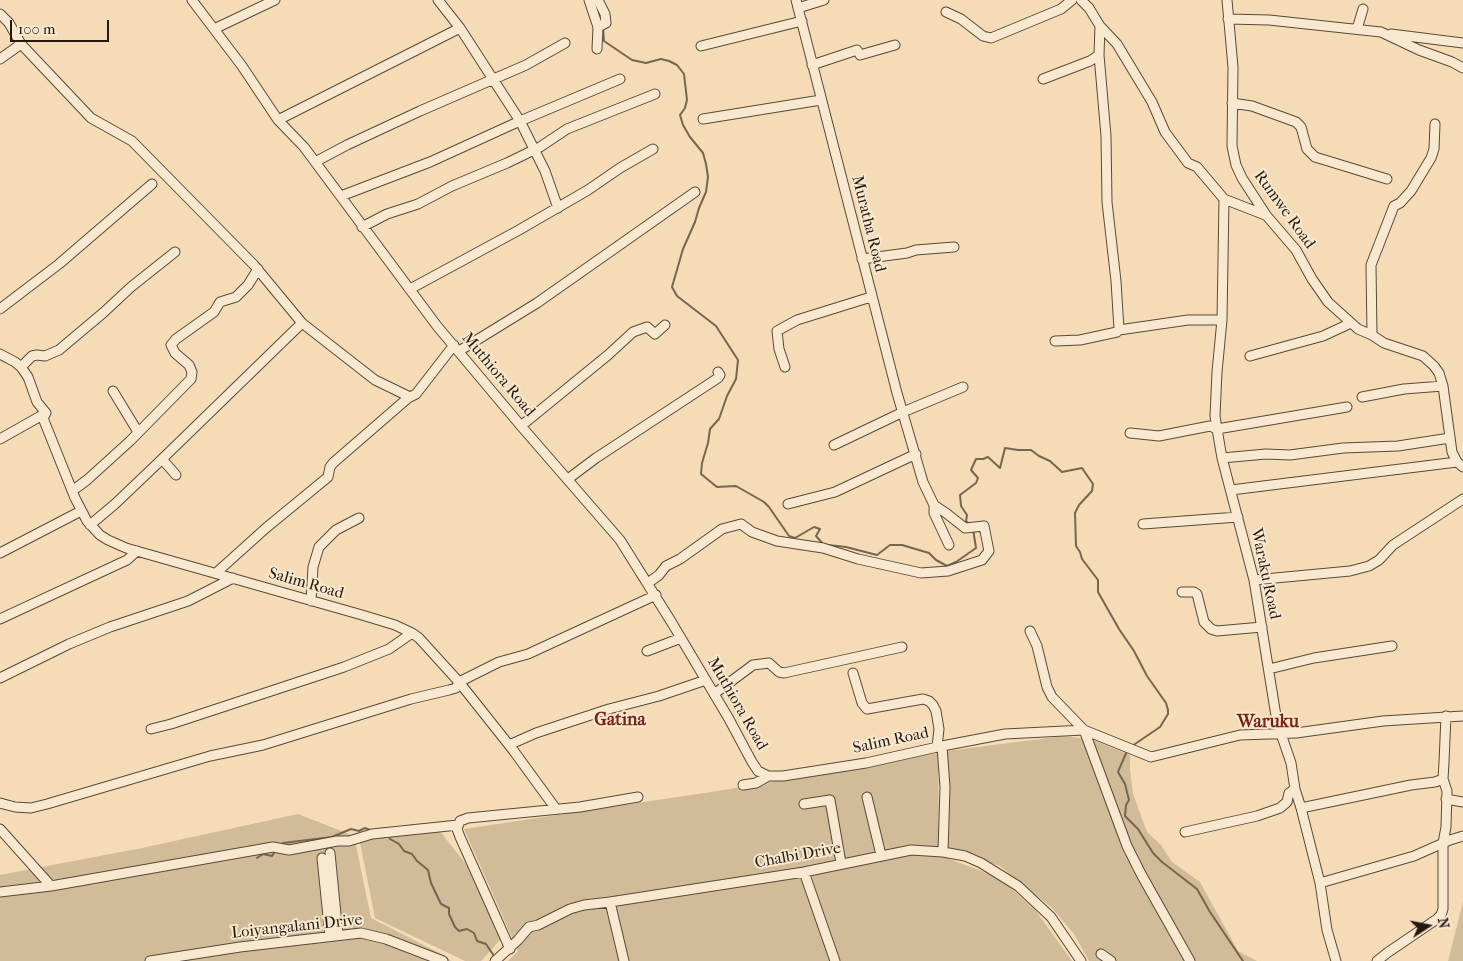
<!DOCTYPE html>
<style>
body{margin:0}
#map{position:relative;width:1463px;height:961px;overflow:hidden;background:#f5dcb6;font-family:"IM FELL French Canon",serif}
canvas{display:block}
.north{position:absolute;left:1403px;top:901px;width:50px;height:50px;-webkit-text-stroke:4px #f8e8d0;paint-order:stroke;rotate:79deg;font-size:14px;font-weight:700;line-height:20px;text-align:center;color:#23190e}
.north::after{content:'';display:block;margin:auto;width:18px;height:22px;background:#23190e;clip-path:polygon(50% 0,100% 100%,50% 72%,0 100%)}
.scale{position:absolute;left:10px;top:20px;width:99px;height:22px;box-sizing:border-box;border:2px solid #23190e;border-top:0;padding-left:6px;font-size:15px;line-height:18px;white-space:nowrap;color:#23190e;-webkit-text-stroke:4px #f8e8d0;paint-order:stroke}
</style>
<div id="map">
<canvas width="1463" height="961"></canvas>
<div class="north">N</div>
<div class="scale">100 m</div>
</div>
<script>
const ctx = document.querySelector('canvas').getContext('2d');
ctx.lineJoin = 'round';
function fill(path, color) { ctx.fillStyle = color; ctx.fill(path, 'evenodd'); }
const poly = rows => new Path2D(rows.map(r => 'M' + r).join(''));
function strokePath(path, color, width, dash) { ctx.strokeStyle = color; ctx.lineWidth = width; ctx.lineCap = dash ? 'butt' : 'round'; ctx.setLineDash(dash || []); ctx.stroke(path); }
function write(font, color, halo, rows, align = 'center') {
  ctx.font = font + ' "IM FELL French Canon",serif'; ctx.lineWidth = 4; ctx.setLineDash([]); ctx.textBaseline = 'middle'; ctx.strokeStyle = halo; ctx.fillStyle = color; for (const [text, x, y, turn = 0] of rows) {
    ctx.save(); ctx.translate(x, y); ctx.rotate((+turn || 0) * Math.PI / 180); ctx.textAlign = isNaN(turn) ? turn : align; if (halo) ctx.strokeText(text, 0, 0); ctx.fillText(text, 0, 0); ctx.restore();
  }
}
fill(poly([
 [1065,736,1093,740,1130,755,1130,769,1133,794,1147,832,1161,845,1172,862,1200,882,1238,951,1257,961,1089,961,1074,934,1052,908,1000,866,947,848,946,751],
 [938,753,939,847,944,857,1000,878,1036,911,1072,961,508,961,518,951,464,829,724,790],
 [298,814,354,836,371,918,447,957,451,961,0,961,0,875,142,848],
 [439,830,469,868,501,939,481,961,465,961,375,918,358,833],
 [1463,902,1463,961,1448,961]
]), '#d1bb99');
strokePath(poly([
 [603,28,604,41,632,60,646,63,661,59,669,61,677,65,684,74,687,100,685,108,680,115,683,125,690,137,703,153,706,164,708,177,706,192,699,208,695,222,683,249,672,287,677,296,716,326,738,360,736,379,727,396,719,419,710,429,708,443,702,463,701,474,717,487,736,486,764,502,769,507,789,536,795,538,814,527,820,529,816,536,823,544],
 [969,524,966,521,967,515,961,506,960,495,976,483,978,478,971,470,976,459,983,459,988,457,1000,468,1005,448,1018,450,1031,450,1039,456,1050,461,1062,472,1082,468,1093,484,1092,491,1079,505,1075,513,1076,546,1080,552,1082,559,1098,580,1098,592,1119,629,1134,651,1147,676,1166,703,1168,710,1168,714,1160,727,1132,746],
 [828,545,846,547,877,555,890,545,902,545,929,553,936,560,947,566,956,562,976,548,973,529],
 [1127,751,1118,772,1125,784,1129,800,1126,805,1125,816,1138,829,1153,853,1162,862,1197,889,1210,912,1243,961],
 [388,834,390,839,399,844,404,851,412,854,417,861,428,870,431,883,441,904,449,908,449,914,455,927,459,931,467,929,474,933,477,941,486,944,494,956],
 [281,845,283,843,332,837,351,829,359,831,365,828,370,830],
 [257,858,263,854,272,856,276,850]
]), '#766651', 2);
const minor = poly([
 [192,0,242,66,278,120,304,147,437,326,521,426,620,540,672,623,729,719,752,762,758,771,768,776],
 [438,0,460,28,520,121,545,171,558,208],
 [589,0,598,27,597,49],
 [598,0,605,14,606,23,598,27],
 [796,0,897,393,923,482,934,505,934,513,949,545],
 [1081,0,1089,8,1100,26,1117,44,1152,102,1165,132,1188,163,1197,167,1224,199,1265,215],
 [1227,0,1233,67,1232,146,1236,165,1242,178,1266,215,1296,250,1312,279,1328,302,1358,329,1372,335,1384,343,1423,356,1434,366,1439,373,1443,386,1452,452,1457,462,1463,467],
 [798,8,824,0],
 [946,12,961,19,983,36,991,38,1061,9,1072,0],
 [0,14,9,23,21,44],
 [1228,19,1269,20,1381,32,1419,50,1452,62,1463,68],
 [214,29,275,0],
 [1357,29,1363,9],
 [1391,34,1463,43],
 [701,46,802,21],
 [0,59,21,44,91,118,132,141,254,265,302,323,375,380,410,397],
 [812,65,857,50,860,55,895,45],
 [1043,79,1090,61,1099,55],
 [1232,103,1252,106,1296,122,1301,127,1307,149,1315,157,1387,179],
 [703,119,821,100],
 [278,120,460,28],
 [315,162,347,145,420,111,526,65,565,43],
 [341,196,430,162,520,121,620,79],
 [1224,199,1222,320,1217,372,1215,416,1217,429,1222,458,1254,580,1277,722,1291,763,1295,789,1301,808,1320,883,1327,930,1336,961],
 [362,227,387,214,418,204,452,186,507,163,540,147,567,129,655,94],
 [862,259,907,253,916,250,954,247],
 [410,289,519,230,588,190,620,168,653,149],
 [0,309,59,264,152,184],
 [1119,330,1188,320,1222,320],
 [1372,335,1371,265,1394,206,1400,203,1411,191,1431,158,1434,149,1435,124],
 [1055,341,1080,340,1117,332,1119,329,1116,281,1107,202,1106,136,1099,55,1100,26],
 [459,351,537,303,695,192],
 [0,354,15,362,21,367,28,377,37,402,46,413,43,418,75,498,87,521,100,535,108,540,126,548,362,615,395,625,412,633,419,638,459,682,513,750,556,809],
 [1250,356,1323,336,1351,323],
 [21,367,32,356,37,355,45,356,59,350,103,313,131,287,175,252],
 [785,367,779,349,777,331,797,320,871,297],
 [113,391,138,432],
 [1362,397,1404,389,1443,386],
 [521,426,608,355,633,332,647,327,655,334,665,325],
 [1130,433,1159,436,1210,426,1217,429,1347,407],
 [0,439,46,413],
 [834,445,903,412,963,387],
 [1222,458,1266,454,1290,455,1343,448,1398,446,1450,438],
 [162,459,176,475],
 [568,479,596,458,718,378,720,375,718,372],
 [1231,490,1457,462],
 [72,491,87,480,130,441,191,379,192,372,189,365,175,353,171,345,176,339,214,312,220,302,236,297,248,285,258,269],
 [788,504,835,492,916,454],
 [1143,524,1238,517],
 [90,525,115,504,159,462,302,323],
 [0,553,81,511],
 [216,573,266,528,328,477,330,467,333,463,408,398,416,394,454,345],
 [1254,580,1350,571,1369,566,1379,560,1393,545,1463,499],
 [648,583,659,575,666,566,680,559,722,529,741,524,752,532,777,541,823,548,858,559,921,573,948,571,982,560,989,551,984,526,965,528,946,513,934,505],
 [1182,592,1194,592,1197,594,1204,622,1211,629,1217,631,1262,627],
 [311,601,313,567,319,547,336,530,359,518],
 [0,619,127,560,137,551],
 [1030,631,1037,646,1047,687,1052,697,1084,730,1127,846,1141,874,1190,961],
 [647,651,681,638],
 [1269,669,1314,658,1392,646],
 [853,673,862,703,867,709,923,699,929,701,933,705,936,711,939,729,937,747],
 [0,678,69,644,110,627,188,601,233,578],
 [714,694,753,665,769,663,779,672,784,673,902,647],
 [151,729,171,724,344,667,389,649,412,633],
 [509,745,536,733,609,709,659,696,706,680],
 [942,746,945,787,943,852],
 [743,785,756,783,768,776,783,776,866,763,942,746,1005,734,1084,730,1151,757,1240,735,1296,733,1383,721,1463,716],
 [867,797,881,855],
 [1446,799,1463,802],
 [0,803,15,807,31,808,47,804,210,756,263,745,411,699,449,690,456,688,459,682,499,662,528,654,656,595],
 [804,804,830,800,841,863],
 [1301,808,1411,785,1435,782,1443,779],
 [0,829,51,886],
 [1185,832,1257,816,1280,808,1287,802,1289,793,1295,789],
 [330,853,338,935],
 [322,858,330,936],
 [804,872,835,961],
 [1320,883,1414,856,1450,840,1463,836],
 [0,892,51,886,273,847,289,850,337,841,349,841,372,834,458,825],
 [610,902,624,961],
 [510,949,460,837,457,829,460,821,468,818,580,807,638,797],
 [1101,954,1111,961],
 [150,961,240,947,361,933,386,939,443,961],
 [495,961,518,940,529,927,538,925,570,909,584,905,610,902,804,872,911,850,943,852,965,856,981,863,1018,886,1051,917,1081,961],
 [1377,961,1387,953,1437,919,1441,915,1443,909,1443,843,1446,827,1447,791,1443,779,1444,762,1446,716]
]);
strokePath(minor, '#584a38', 11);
strokePath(minor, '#f8e8d0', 9);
write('16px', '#23190e', '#f8e8d0', [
 ["Rumwe Road",1284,210,54],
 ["Muratha Road",868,224,76],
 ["Muthiora Road",498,375,50],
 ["Waraku Road",1265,574,78],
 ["Salim Road",306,584,16],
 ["Muthiora Road",737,704,60],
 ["Salim Road",891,741,-12],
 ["Chalbi Drive",798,856,-10],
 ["Loiyangalani Drive",297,927,-6]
]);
write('bold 18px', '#7a1f14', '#f8e8d0', [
 ["Gatina",620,721],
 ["Waruku",1268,723]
]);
</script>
